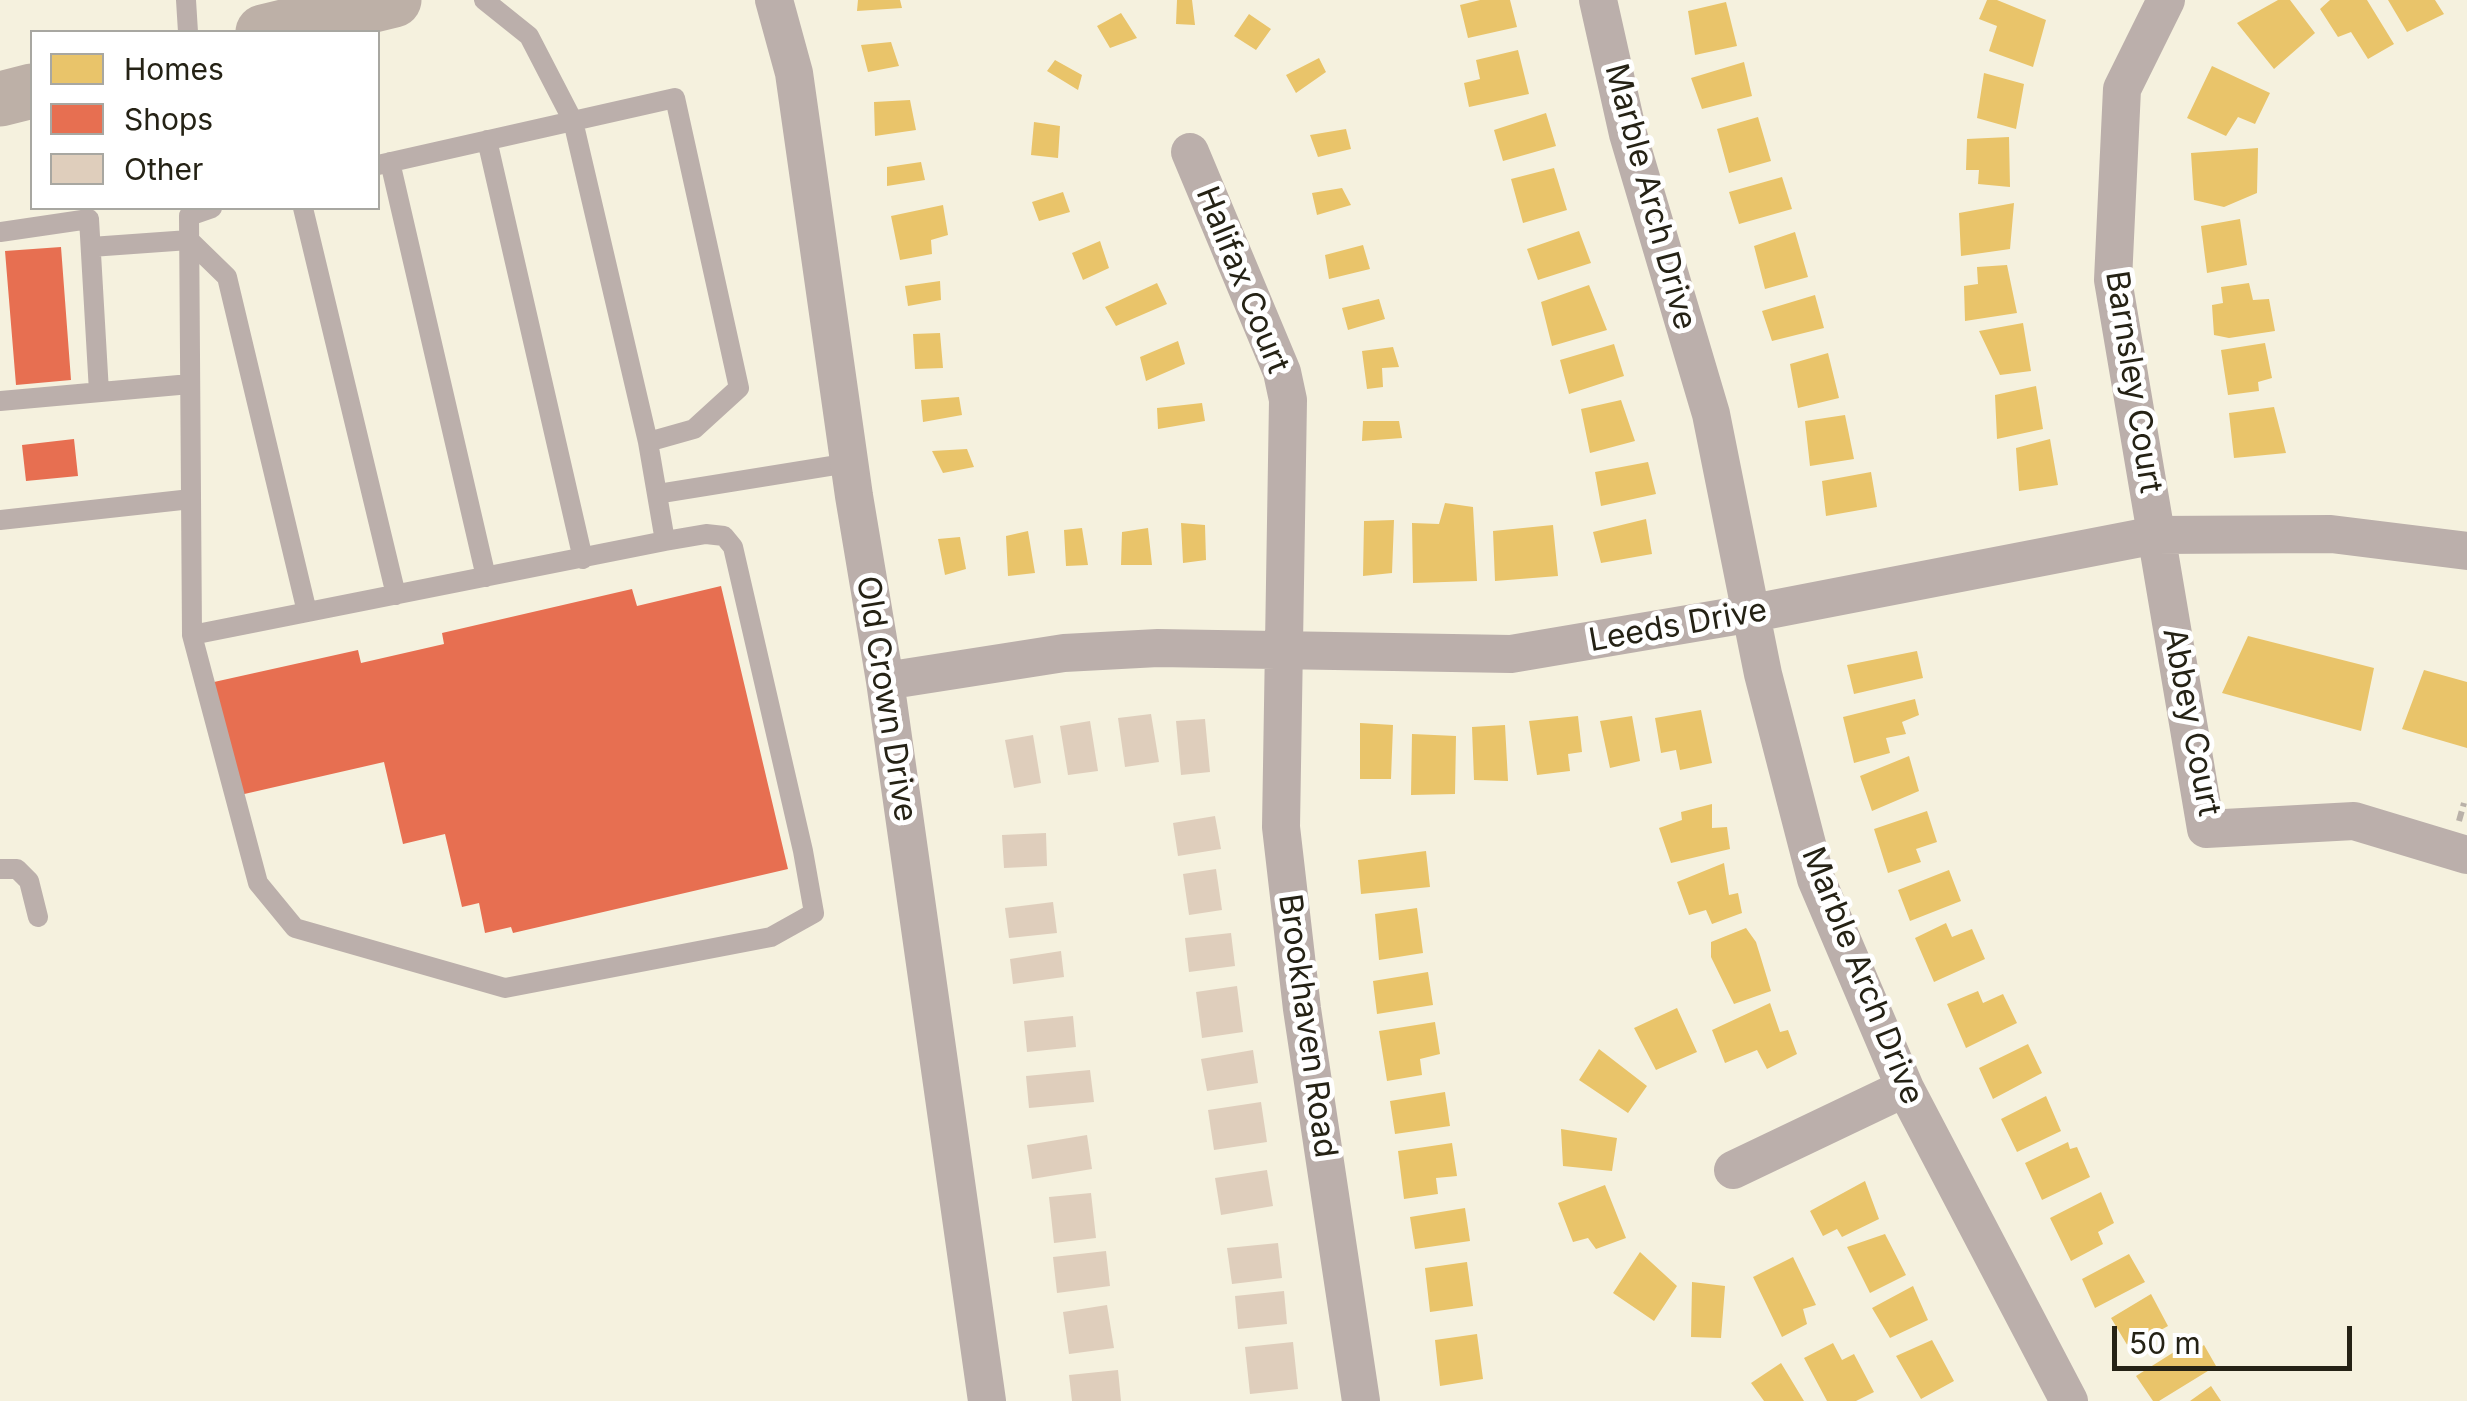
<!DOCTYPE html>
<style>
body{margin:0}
#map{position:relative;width:2467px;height:1401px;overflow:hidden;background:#f5f1de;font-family:Inter,sans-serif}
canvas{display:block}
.legend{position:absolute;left:30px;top:30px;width:350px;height:180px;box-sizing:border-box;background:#fff;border:2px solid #a8a7a1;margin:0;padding:12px 18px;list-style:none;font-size:30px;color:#252215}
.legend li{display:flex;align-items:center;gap:20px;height:50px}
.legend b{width:50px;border:2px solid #a8a7a1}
.scale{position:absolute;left:2112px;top:1326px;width:240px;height:45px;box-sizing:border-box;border:5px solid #252215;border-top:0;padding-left:12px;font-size:30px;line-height:35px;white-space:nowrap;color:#252215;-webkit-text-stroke:8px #fff;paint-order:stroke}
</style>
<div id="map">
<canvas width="2467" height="1401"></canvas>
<ul class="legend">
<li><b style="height:28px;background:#e9c46a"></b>Homes</li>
<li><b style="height:28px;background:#e76f51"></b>Shops</li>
<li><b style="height:28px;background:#dfcebc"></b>Other</li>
</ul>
<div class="scale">50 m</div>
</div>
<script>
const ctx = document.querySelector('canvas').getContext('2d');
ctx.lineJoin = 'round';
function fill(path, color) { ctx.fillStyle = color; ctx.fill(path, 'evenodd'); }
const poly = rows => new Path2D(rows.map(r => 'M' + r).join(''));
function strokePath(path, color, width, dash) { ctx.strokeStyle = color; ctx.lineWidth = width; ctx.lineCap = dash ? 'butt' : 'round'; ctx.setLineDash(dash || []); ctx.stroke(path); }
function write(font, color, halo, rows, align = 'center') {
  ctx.font = font + ' Inter,sans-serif'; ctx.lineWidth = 10; ctx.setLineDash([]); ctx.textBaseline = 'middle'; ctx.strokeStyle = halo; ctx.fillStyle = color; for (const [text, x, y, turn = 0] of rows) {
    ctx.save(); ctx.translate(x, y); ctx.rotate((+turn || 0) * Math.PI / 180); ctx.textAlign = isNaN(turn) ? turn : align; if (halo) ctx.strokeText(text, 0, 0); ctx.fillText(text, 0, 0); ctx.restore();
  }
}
fill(poly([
 [858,0,900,0,902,8,857,11],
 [1177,0,1192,0,1195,25,1176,24],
 [1480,0,1510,0,1517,27,1468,38,1460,5],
 [1987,0,1997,0,2046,20,2033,67,1989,51,1997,26,1979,19],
 [2278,0,2290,0,2315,33,2274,69,2237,23],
 [2330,0,2367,0,2394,44,2368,59,2351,32,2338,37,2320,9],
 [2388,0,2435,0,2444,14,2407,32],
 [1726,2,1737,46,1695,55,1688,11],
 [1121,13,1137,38,1110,48,1097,26],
 [1249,14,1271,29,1256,50,1234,36],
 [891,42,899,66,868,72,861,45],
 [1518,50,1529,94,1469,107,1464,83,1480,79,1476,60],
 [1319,58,1326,72,1296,93,1286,75],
 [1055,60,1082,75,1078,90,1047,71],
 [1744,62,1752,96,1702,109,1691,78],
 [2212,66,2270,93,2255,124,2238,117,2226,136,2187,118],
 [1984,73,2024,84,2016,129,1977,118],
 [910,100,916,130,875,136,874,102],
 [1546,113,1556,146,1503,161,1494,130],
 [1758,117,1771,161,1729,173,1717,129],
 [1034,122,1060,126,1058,158,1031,155],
 [1346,129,1351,149,1318,157,1310,135],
 [2009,137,2010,187,1978,184,1979,170,1966,170,1967,139],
 [2258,148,2257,193,2224,207,2194,200,2191,153],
 [921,162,925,180,887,186,887,167],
 [1554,168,1567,210,1523,223,1511,179],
 [1782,177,1792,209,1739,224,1729,192],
 [1342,188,1351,205,1317,215,1312,193],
 [1063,192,1070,212,1039,221,1032,202],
 [2014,203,2010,249,1961,256,1959,213],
 [943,205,948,235,931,240,932,254,900,260,891,216],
 [2240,219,2247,265,2207,273,2201,226],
 [1579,231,1591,263,1538,280,1527,249],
 [1795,232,1808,277,1765,289,1754,246],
 [1100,241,1109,268,1083,280,1072,253],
 [1363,245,1370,269,1329,279,1325,255],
 [2007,265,2017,313,1965,321,1964,286,1978,284,1977,267],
 [940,281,941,300,908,306,905,286],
 [1157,283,1167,304,1116,326,1105,307],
 [2249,283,2253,300,2269,299,2275,331,2229,338,2214,335,2212,305,2223,303,2221,287],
 [1589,285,1607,330,1552,346,1541,302],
 [1815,295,1824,328,1772,341,1762,311],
 [1379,299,1385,319,1348,330,1342,308],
 [2023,323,2031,371,2000,375,1979,331],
 [940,333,943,368,915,369,913,334],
 [1178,341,1185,364,1146,381,1140,357],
 [2265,343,2272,378,2258,382,2259,391,2228,395,2221,350],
 [1614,344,1624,376,1569,394,1560,360],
 [1393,347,1399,367,1382,368,1383,387,1367,389,1362,351],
 [1828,353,1839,398,1798,408,1790,364],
 [2036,386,2043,429,1997,439,1995,395],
 [959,397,962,415,923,422,921,400],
 [1621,400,1635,441,1590,453,1581,409],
 [1202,403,1205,421,1158,429,1157,408],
 [2274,407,2286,453,2234,458,2229,413],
 [1845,415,1854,459,1810,466,1805,421],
 [1363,421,1399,421,1402,438,1362,441],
 [2050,439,2058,485,2019,491,2016,448],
 [967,449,974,467,943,473,932,451],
 [1648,462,1656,494,1601,506,1595,472],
 [1871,472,1877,507,1826,516,1822,481],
 [1445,503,1473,507,1477,581,1413,583,1412,523,1439,524],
 [1646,519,1652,554,1601,563,1593,532],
 [1394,520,1392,573,1363,576,1364,521],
 [1181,523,1205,525,1206,560,1183,563],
 [1553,525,1558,576,1495,581,1493,531],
 [1082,528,1088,565,1066,566,1064,530],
 [1148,528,1152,565,1121,565,1122,532],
 [1028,531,1035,573,1008,576,1006,536],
 [960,537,966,569,945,575,938,539],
 [2248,636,2374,668,2361,731,2222,693],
 [1917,651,1923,678,1854,694,1847,665],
 [2424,670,2467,682,2467,748,2402,729],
 [1915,699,1919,715,1902,722,1906,734,1886,738,1890,753,1854,763,1843,717],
 [1701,710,1712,763,1680,770,1676,750,1661,753,1655,718],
 [1578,716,1582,752,1568,754,1570,771,1537,775,1529,721],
 [1632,716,1640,761,1610,768,1600,721],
 [1360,723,1393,725,1391,779,1360,779],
 [1505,725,1508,781,1474,780,1472,727],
 [1412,734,1456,736,1455,794,1411,795],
 [1909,756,1919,791,1872,811,1860,776],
 [1712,804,1712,828,1727,827,1730,849,1671,863,1659,828,1682,820,1681,812],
 [1927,811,1937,842,1916,849,1921,862,1888,873,1874,829],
 [1426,851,1430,887,1361,894,1358,860],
 [1724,863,1729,895,1738,893,1742,913,1712,924,1706,910,1689,915,1677,882],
 [1949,870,1961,901,1910,921,1898,890],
 [1417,908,1423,953,1379,960,1375,914],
 [1946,923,1952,937,1972,929,1985,959,1934,982,1915,938],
 [1746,928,1756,942,1771,991,1734,1004,1711,957,1711,942],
 [1428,972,1433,1005,1377,1014,1373,981],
 [1978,991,1983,1003,2003,994,2017,1023,1966,1048,1947,1004],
 [1770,1003,1780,1032,1788,1030,1797,1054,1767,1069,1757,1050,1725,1063,1712,1030],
 [1677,1008,1697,1052,1656,1070,1634,1028],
 [1435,1022,1440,1054,1420,1059,1422,1075,1387,1081,1379,1031],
 [2028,1044,2042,1073,1993,1099,1979,1068],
 [1599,1049,1647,1086,1628,1113,1579,1080],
 [1445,1092,1450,1126,1395,1134,1390,1101],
 [2046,1096,2061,1131,2017,1152,2001,1119],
 [1561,1129,1617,1138,1612,1171,1563,1166],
 [2068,1142,2070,1149,2077,1147,2090,1177,2042,1200,2025,1163],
 [1452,1143,1457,1176,1436,1178,1438,1194,1404,1199,1398,1151],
 [1865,1181,1879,1219,1842,1237,1837,1229,1823,1236,1810,1211],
 [1605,1185,1626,1238,1596,1249,1588,1238,1573,1242,1558,1203],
 [2101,1192,2114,1223,2098,1232,2103,1244,2071,1261,2050,1218],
 [1465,1208,1470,1241,1415,1249,1410,1217],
 [1885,1234,1906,1275,1870,1293,1847,1247],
 [1640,1252,1677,1286,1654,1321,1613,1293],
 [2129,1254,2145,1282,2095,1308,2082,1279],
 [1793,1257,1816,1305,1803,1309,1807,1324,1782,1337,1753,1277],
 [1467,1262,1473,1306,1430,1312,1425,1268],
 [1692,1282,1725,1286,1721,1338,1691,1337],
 [1913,1286,1928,1320,1890,1338,1872,1308],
 [2151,1294,2168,1326,2129,1348,2111,1318],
 [1477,1334,1483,1379,1440,1386,1435,1340],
 [1932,1340,1954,1381,1921,1399,1896,1356],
 [1833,1343,1842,1360,1854,1354,1874,1392,1856,1401,1827,1401,1804,1358],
 [2204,1345,2216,1366,2159,1401,2153,1401,2136,1376,2182,1347,2189,1356],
 [1781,1363,1804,1401,1764,1401,1751,1383],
 [2211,1386,2221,1401,2190,1401]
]), '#e9c46a');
fill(poly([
 [61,247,71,380,16,385,5,251],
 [74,439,78,476,26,481,22,445],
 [721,586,788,869,513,933,511,927,485,933,479,903,462,907,445,834,403,844,384,762,240,795,214,682,358,650,361,663,444,644,442,633,632,589,637,606]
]), '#e76f51');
fill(poly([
 [1151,714,1159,762,1125,767,1118,718],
 [1205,719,1210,772,1181,775,1176,721],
 [1090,721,1098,771,1068,775,1060,726],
 [1033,735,1041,783,1014,788,1005,740],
 [1215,816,1221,849,1178,856,1173,823],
 [1046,833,1047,866,1004,868,1002,835],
 [1216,869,1222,910,1189,915,1183,874],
 [1053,902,1057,933,1009,938,1005,908],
 [1231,933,1235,966,1189,972,1185,938],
 [1061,951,1064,977,1013,984,1010,959],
 [1237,986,1243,1032,1202,1038,1196,992],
 [1073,1016,1076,1047,1027,1052,1024,1021],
 [1253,1050,1258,1083,1207,1091,1201,1059],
 [1090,1070,1094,1102,1029,1108,1026,1076],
 [1261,1102,1267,1142,1214,1150,1208,1110],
 [1087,1135,1092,1169,1032,1179,1027,1145],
 [1267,1170,1273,1206,1221,1215,1215,1178],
 [1091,1193,1096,1238,1054,1243,1049,1197],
 [1278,1243,1282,1278,1232,1284,1227,1248],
 [1106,1251,1110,1286,1057,1293,1053,1257],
 [1284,1291,1287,1324,1238,1329,1235,1296],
 [1107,1305,1114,1348,1069,1354,1063,1312],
 [1293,1342,1298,1389,1250,1394,1245,1347],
 [1118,1370,1121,1401,1072,1401,1069,1375]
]), '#dfcebc');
strokePath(poly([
 [2459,821,2464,803]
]), '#b9b1a9', 6, [10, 5]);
strokePath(poly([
 [186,0,188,32],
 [484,0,529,36,573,121,648,442],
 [487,140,583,559],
 [390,162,486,577],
 [378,165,675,98,739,388,694,429,648,442,665,541],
 [303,208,396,595],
 [0,232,89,219,99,392],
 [91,247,189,240,227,277,307,612],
 [0,401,190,384],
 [657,494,849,463],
 [0,520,191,499],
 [192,635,258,883,295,928,505,988,771,937,814,913,803,851,733,547,724,536,706,534,665,541,192,635,189,216,212,208],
 [0,869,17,869,29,881,38,917]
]), '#bbafab', 20);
strokePath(poly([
 [774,0,794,73,854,496,885,681,987,1401],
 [1598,0,1628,134,1711,414,1763,674,1816,879,1905,1088,2069,1401],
 [2166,0,2122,89,2113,280,2206,829,2354,821,2467,855],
 [1190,152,1282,372,1288,400,1281,827,1302,1009,1361,1401],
 [885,681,1064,653,1158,648,1511,654,1753,613,2156,535,2331,534,2467,551],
 [1733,1170,1905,1088]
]), '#bbafab', 38);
strokePath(poly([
 [263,32,394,0],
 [0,99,32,91]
]), '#bdb0a7', 55);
write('32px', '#252215', '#fff', [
 ["Marble Arch Drive",1650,197,75],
 ["Halifax Court",1242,280,68],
 ["Barnsley Court",2133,382,81],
 ["Leeds Drive",1678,626,-10],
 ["Old Crown Drive",886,699,81],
 ["Abbey Court",2191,722,79],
 ["Marble Arch Drive",1862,976,68],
 ["Brookhaven Road",1307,1026,82]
]);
</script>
